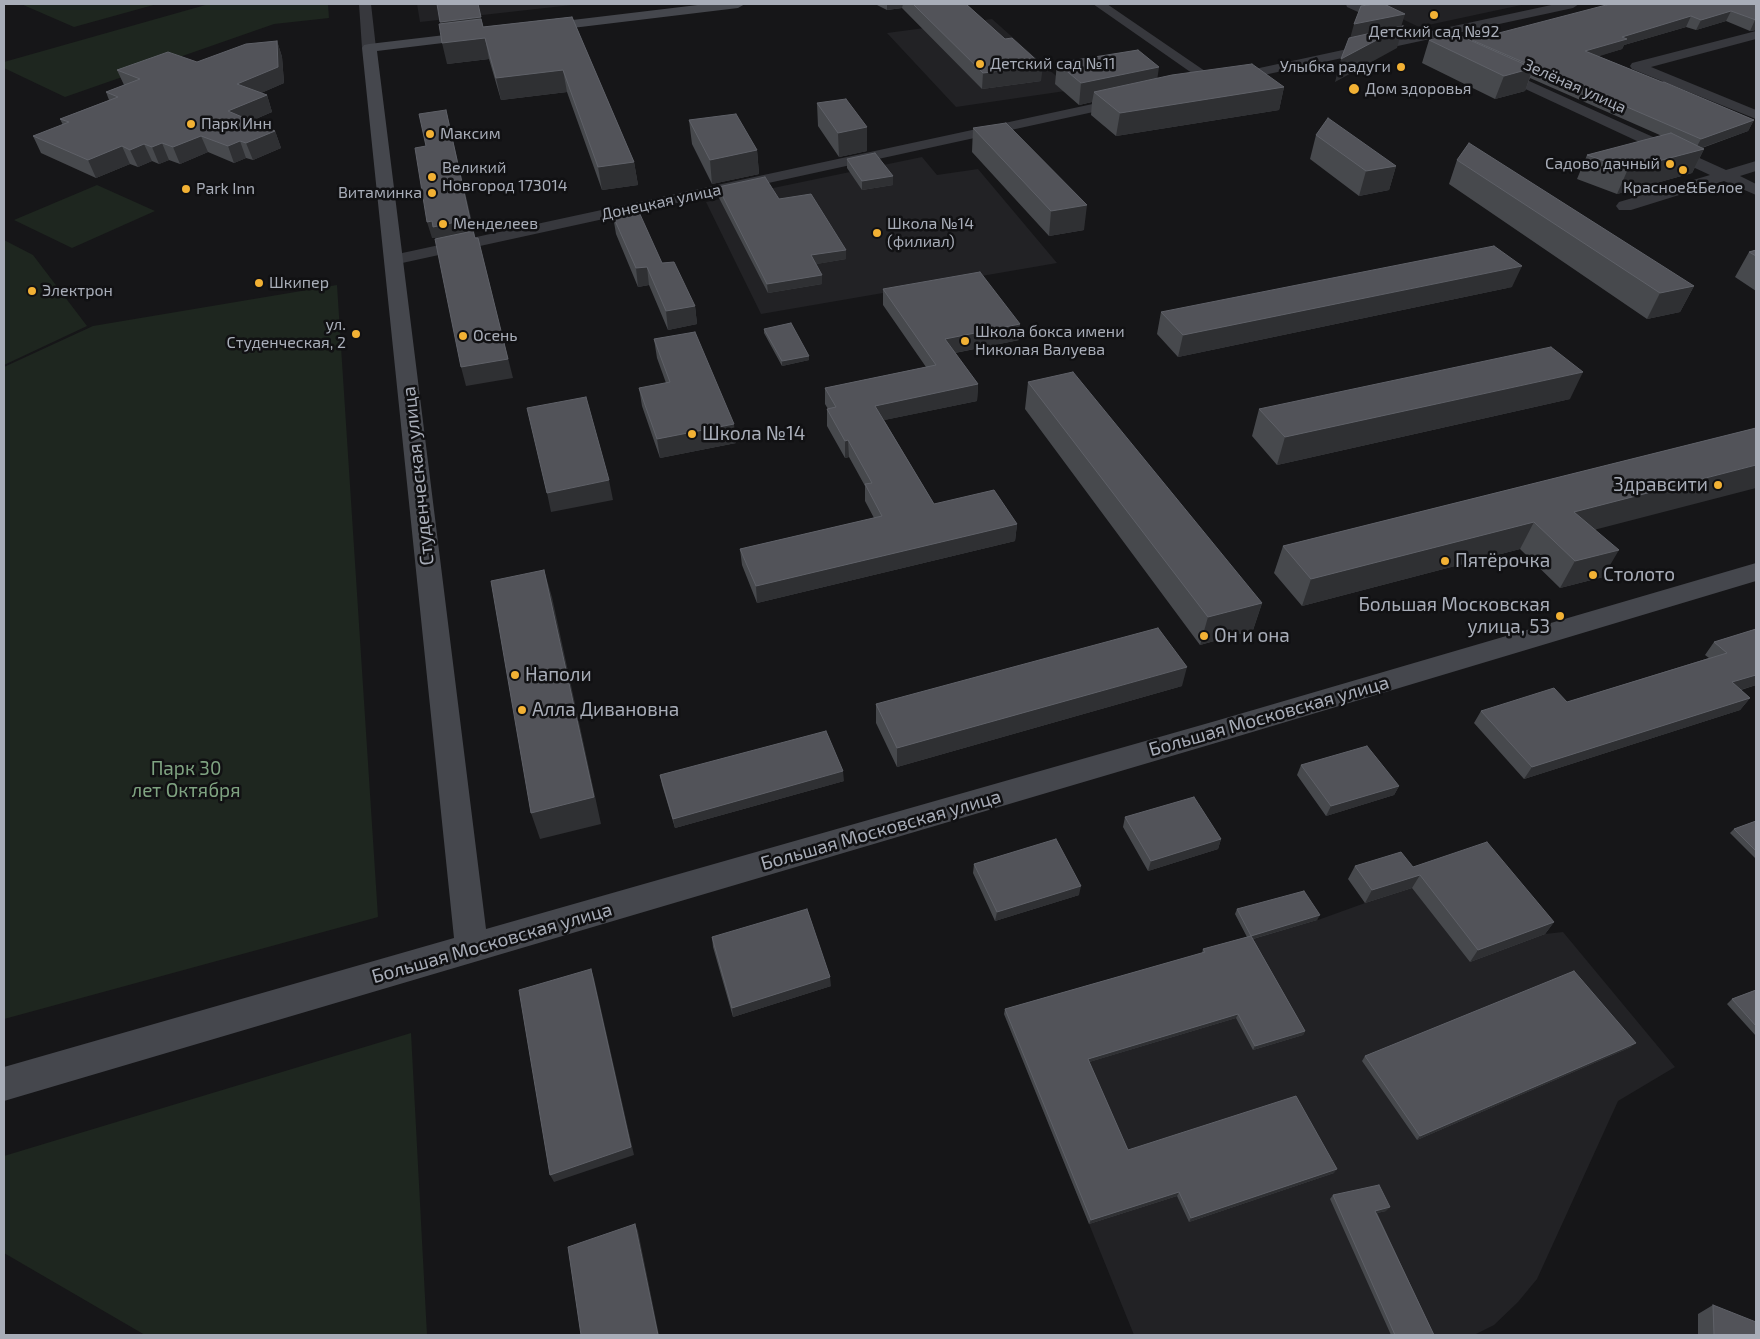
<!DOCTYPE html>
<meta charset="utf-8">
<style>
body{margin:0}
#map{position:relative;width:1760px;height:1339px;overflow:hidden;background:#161618;font-family:"Exo 2",sans-serif}
canvas{display:block}
.frame{position:absolute;inset:0;border:5px solid #a8adb8;pointer-events:none}
</style>
<div id="map">
<canvas width="1760" height="1339"></canvas>
<div class="frame"></div>
</div>
<script>
const ctx = document.querySelector('canvas').getContext('2d');
ctx.lineJoin = 'round';
function fill(path, color) { ctx.fillStyle = color; ctx.fill(path, 'evenodd'); }
const poly = rows => new Path2D(rows.map(r => 'M' + r).join(''));
function strokePath(path, color, width, dash) { ctx.strokeStyle = color; ctx.lineWidth = width; ctx.lineCap = dash ? 'butt' : 'round'; ctx.setLineDash(dash || []); ctx.stroke(path); }
function write(font, color, halo, rows, align = 'center') {
  ctx.font = font + ' "Exo 2",sans-serif'; ctx.lineWidth = 5; ctx.setLineDash([]); ctx.textBaseline = 'middle'; ctx.strokeStyle = halo; ctx.fillStyle = color; for (const [text, x, y, turn = 0] of rows) {
    ctx.save(); ctx.translate(x, y); ctx.rotate((+turn || 0) * Math.PI / 180); ctx.textAlign = isNaN(turn) ? turn : align; if (halo) ctx.strokeText(text, 0, 0); ctx.fillText(text, 0, 0); ctx.restore();
  }
}
fill(poly([
 [417,4,581,4,420,22],
 [1371,4,1526,4,1419,27],
 [992,19,1072,90,956,107,887,33],
 [922,157,937,175,978,169,1057,263,761,314,706,202],
 [1479,855,1545,934,1563,932,1675,1067,1618,1101,1537,1279,1518,1302,1494,1325,1474,1335,1134,1335,1004,1014,1174,965,1249,940,1235,914,1302,896,1318,920,1365,903,1349,879,1395,864,1407,880]
]), '#222225');
fill(poly([
 [21,4,157,4,74,27],
 [209,4,328,4,329,18,274,24,65,97,4,68,4,62],
 [97,185,155,211,72,248,14,220],
 [4,240,33,255,87,326,4,365],
 [337,285,378,917,4,1019,4,367,93,326],
 [411,1033,427,1335,145,1335,4,1253,4,1156]
]), '#1e261f');
fill(poly([
 [359,4,371,4,376,48,374,51,369,52,362,48,359,4],
 [1093,4,1107,4,1221,82,1219,85,1214,86,1209,85,1093,4],
 [1346,4,1362,4,1397,19,1399,22,1397,25,1387,25,1347,7,1346,4],
 [1556,4,1579,4,1573,8,1227,83,1222,82,1220,79,1222,76,1227,75,1556,4],
 [1756,31,1756,39,1651,67,1756,110,1756,119,1632,69,1630,66,1632,63,1756,31],
 [1496,66,1726,170,1756,161,1756,171,1740,176,1756,184,1756,195,1724,181,1631,210,1619,210,1616,206,1619,202,1710,175,1491,73,1489,70,1491,67,1496,66],
 [1125,97,1130,98,1132,101,1130,104,393,265,387,264,384,260,387,256,393,255,1125,97]
]), '#37383d');
fill(poly([
 [706,4,745,4,738,8,539,32,534,31,532,28,534,25,539,24,706,4],
 [479,31,484,32,486,35,484,38,377,51,486,929,1219,720,1756,563,1756,581,1219,742,4,1101,4,1067,454,938,362,48,364,45,369,44,479,31]
]), '#45474d');
fill(poly([
 [478,4,483,27,572,17,634,162,638,185,602,190,567,92,501,100,489,59,447,64],
 [875,4,966,4,1005,39,1041,81,982,89,902,8,887,10],
 [1756,4,1756,30,1750,31,1726,21,1696,30,1686,27,1624,45,1622,49,1598,56,1754,120,1748,131,1702,148,1704,149,1692,173,1617,194,1577,179,1587,155,1662,136,1530,78,1525,91,1495,99,1422,63,1429,40,1472,41],
 [277,41,282,57,284,83,261,93,267,95,272,112,251,121,275,131,281,148,253,160,246,158,234,163,208,152,180,164,169,160,159,164,152,161,138,167,130,164,96,178,41,153,33,136,63,125,60,119,109,100,106,92,124,85,117,70,197,62],
 [1057,63,1158,78,1284,87,1279,110,1116,136,1091,115,1092,102,1079,105,1055,84],
 [817,103,867,151,839,157,818,126],
 [689,120,757,150,759,174,712,184,692,144],
 [973,128,1084,230,1049,236,972,152],
 [1316,135,1396,166,1389,190,1359,196,1310,159],
 [847,159,893,185,862,190,847,168],
 [1457,160,1694,286,1680,312,1647,319,1449,184],
 [718,187,779,199,846,250,846,259,816,264,822,284,768,293,718,196],
 [613,216,662,263,695,306,697,324,668,330,649,285,638,287,616,234],
 [1756,250,1756,291,1735,277,1749,252],
 [1512,287,1178,357,1157,334,1161,312],
 [883,289,1019,340,955,353,978,384,977,401,884,420,934,504,1017,524,1015,541,757,603,742,565,740,549,874,518,865,501,865,486,849,457,845,458,827,426,827,409,828,409,825,404,825,388,926,367,883,305],
 [764,329,809,356,809,360,782,366,764,333],
 [654,339,736,443,660,458,642,406,639,388,666,383,657,358],
 [1028,382,1262,603,1253,630,1200,645,1025,409],
 [1570,399,1277,465,1252,436,1259,409],
 [1756,428,1595,530,1603,577,1560,588,1520,549,1302,606,1274,573,1283,546],
 [1756,629,1756,685,1741,690,1750,698,1740,710,1524,779,1474,723,1481,711,1567,702,1709,658,1705,655,1714,642],
 [1182,686,897,767,876,723,876,704],
 [1301,765,1399,786,1394,795,1326,816,1297,775],
 [660,775,844,781,675,828,662,785],
 [1125,817,1221,839,1218,849,1148,871,1123,827],
 [1756,821,1756,859,1730,833,1734,829],
 [974,864,1079,895,995,921,973,873],
 [1355,866,1413,867,1554,922,1545,934,1470,962,1412,888,1365,903,1348,879],
 [1237,909,1317,920,1253,939,1305,1031,1303,1035,1253,1050,1236,1018,1089,1062,1128,1150,1334,1173,1189,1222,1177,1196,1089,1224,1004,1014,1005,1009,1202,953,1203,949,1247,937,1235,914],
 [712,937,831,986,733,1017,713,947],
 [1756,990,1756,1036,1727,1004,1732,999],
 [1631,1047,1417,1140,1362,1061,1365,1056],
 [1333,1195,1386,1211,1377,1213,1434,1335,1391,1335,1330,1199],
 [1713,1305,1756,1335,1698,1335,1698,1314]
]), '#47494d');
fill(poly([
 [478,4,488,47,483,29,443,33,440,22],
 [887,4,903,4,902,8,887,10],
 [1731,11,1726,21,1696,30,1701,20],
 [1405,14,1401,27,1403,26,1397,48,1335,82,1341,59,1348,46,1354,24],
 [1691,16,1686,27,1624,45,1622,49,1581,62,1585,51,1622,37],
 [1755,20,1756,20,1756,30,1750,31],
 [485,38,489,59,447,64,442,43],
 [277,41,282,57,284,83,243,101,237,84],
 [1043,66,1041,81,982,89,983,73],
 [1159,67,1156,88,1094,92,1092,102,1079,105,1081,83],
 [1533,68,1525,91,1495,99,1504,76],
 [563,70,567,92,501,100,496,78],
 [1284,87,1279,110,1116,136,1120,113],
 [267,95,272,112,234,128,228,111],
 [446,110,475,235,438,243,436,238,432,238,427,222],
 [1754,120,1748,131,1695,150,1701,139],
 [867,127,867,151,839,157,838,133],
 [275,131,281,148,253,160,246,143],
 [201,136,208,152,180,164,173,147],
 [240,141,246,158,234,163,228,146],
 [162,143,169,160,159,164,152,147],
 [144,144,152,161,138,167,130,150],
 [122,146,130,164,96,178,88,160],
 [1704,149,1692,173,1617,194,1628,169],
 [757,150,759,174,712,184,710,160],
 [634,162,638,185,602,190,598,167],
 [1396,166,1389,190,1359,196,1366,171],
 [893,176,893,185,862,190,862,181],
 [1087,205,1084,230,1049,236,1051,211],
 [478,238,513,378,466,386,461,367],
 [846,250,846,259,811,265,811,255],
 [1522,266,1512,287,1178,357,1183,335],
 [647,267,649,285,638,287,636,268],
 [822,275,822,284,768,293,767,284],
 [1694,286,1680,312,1647,319,1660,293],
 [695,306,697,324,668,330,666,311],
 [1020,324,1019,340,944,355,945,339],
 [809,356,809,360,782,366,782,361],
 [1583,372,1570,399,1277,465,1285,437],
 [978,384,977,401,875,422,875,406],
 [734,424,736,443,660,458,657,439],
 [848,440,849,457,845,458,845,441],
 [1756,465,1756,488,1559,539,1574,512],
 [609,480,613,500,551,512,547,493],
 [1534,522,1520,549,1302,606,1311,579],
 [1017,524,1015,541,757,603,756,586],
 [1619,550,1603,577,1560,588,1575,561],
 [544,570,552,597,601,824,540,839,531,813],
 [1262,603,1253,630,1200,645,1208,617],
 [1187,667,1182,686,897,767,897,748],
 [1756,675,1756,685,1723,695,1732,682],
 [1750,698,1740,710,1524,779,1532,767],
 [843,771,844,781,675,828,673,819],
 [1399,786,1394,795,1326,816,1331,806],
 [1221,839,1218,849,1148,871,1151,861],
 [1420,875,1412,888,1365,903,1372,890],
 [1081,886,1079,895,995,921,997,912],
 [1320,915,1317,920,1249,940,1251,936],
 [1554,922,1545,934,1470,962,1478,950],
 [591,969,594,978,634,1155,554,1182,550,1175],
 [830,977,831,986,733,1017,732,1008],
 [1238,1014,1236,1018,1086,1063,1088,1059],
 [1305,1031,1303,1035,1253,1050,1255,1046],
 [1636,1043,1631,1047,1417,1140,1420,1136],
 [1337,1169,1334,1173,1189,1222,1191,1218],
 [1179,1192,1177,1196,1089,1224,1091,1220],
 [1390,1207,1386,1211,1372,1214,1375,1211],
 [635,1224,638,1231,659,1335,658,1335]
]), '#2f3033');
const building = poly([
 [437,4,478,4,481,17,440,22,437,4],
 [913,4,966,4,1005,39,1012,38,1043,66,983,73,913,4],
 [1374,4,1384,4,1405,14,1354,24,1361,6,1374,4],
 [1610,4,1756,4,1756,20,1731,11,1701,20,1691,16,1622,37,1627,39,1585,51,1662,82,1664,82,1754,120,1701,139,1472,40,1610,4],
 [572,17,634,162,598,167,563,70,496,78,485,38,442,43,439,24,481,19,483,27,572,17],
 [1403,26,1341,59,1349,38,1403,26],
 [1456,34,1533,68,1504,76,1429,40,1456,34],
 [277,41,278,67,237,84,267,95,228,111,275,131,246,143,240,141,228,146,201,136,173,147,162,143,152,147,144,144,130,150,122,146,88,160,33,136,69,122,60,119,118,97,106,92,140,79,117,70,168,52,197,62,246,44,277,41],
 [1138,50,1159,67,1081,83,1057,63,1138,50],
 [1252,64,1284,87,1120,113,1094,92,1172,75,1252,64],
 [846,99,867,127,838,133,817,103,846,99],
 [446,110,470,219,433,227,432,221,427,222,415,148,426,146,419,114,446,110],
 [736,114,757,150,710,160,689,120,736,114],
 [1328,118,1396,166,1366,171,1316,135,1328,118],
 [1006,123,1087,205,1051,211,973,128,1006,123],
 [1671,133,1704,149,1628,169,1587,155,1671,133],
 [1469,143,1694,286,1660,293,1457,160,1469,143],
 [875,153,893,176,862,181,847,159,875,153],
 [765,177,779,199,811,194,846,250,811,255,822,275,767,284,718,187,765,177],
 [639,212,662,263,674,262,695,306,666,311,647,267,636,268,613,216,639,212],
 [473,231,475,238,478,238,508,359,461,367,435,239,473,231],
 [1494,246,1522,266,1183,335,1161,312,1494,246],
 [1756,250,1756,256,1749,252,1756,250],
 [980,272,1020,324,945,339,978,384,875,406,934,504,994,490,1017,524,756,586,740,549,882,516,865,484,872,483,848,440,845,441,827,409,836,407,825,388,936,365,883,289,980,272],
 [791,323,809,356,782,361,764,329,791,323],
 [695,332,734,424,657,439,639,388,670,382,654,339,695,332],
 [1551,347,1583,372,1285,437,1259,409,1551,347],
 [1073,372,1262,603,1208,617,1028,382,1073,372],
 [586,397,609,480,547,493,527,408,586,397],
 [1756,428,1756,465,1574,512,1619,550,1575,561,1534,522,1311,579,1283,546,1756,428],
 [544,570,594,797,531,813,491,581,544,570],
 [1158,628,1187,667,897,748,876,704,1158,628],
 [1756,629,1756,675,1732,682,1750,698,1532,767,1481,711,1554,688,1567,702,1727,653,1714,642,1756,629],
 [826,731,843,771,673,819,660,775,826,731],
 [1367,746,1399,786,1331,806,1301,765,1367,746],
 [1194,797,1221,839,1151,861,1125,817,1194,797],
 [1756,821,1756,851,1734,829,1756,821],
 [1056,839,1081,886,997,912,974,864,1056,839],
 [1487,842,1554,922,1478,950,1420,875,1372,890,1355,866,1401,852,1413,867,1487,842],
 [1304,891,1320,915,1251,936,1237,909,1304,891],
 [807,909,830,977,732,1008,712,937,807,909],
 [1251,936,1305,1031,1255,1046,1238,1014,1088,1059,1128,1150,1296,1096,1337,1169,1191,1218,1179,1192,1091,1220,1005,1009,1205,952,1203,949,1251,936],
 [591,969,631,1147,550,1175,519,990,591,969],
 [1574,971,1636,1043,1420,1136,1365,1056,1574,971],
 [1756,990,1756,1026,1732,999,1756,990],
 [1379,1185,1390,1207,1375,1211,1434,1335,1395,1335,1333,1195,1379,1185],
 [635,1224,658,1335,581,1335,568,1247,635,1224],
 [1713,1305,1756,1322,1756,1335,1714,1335,1713,1305]
]);
fill(building, '#525359');
strokePath(building, '#5f6168', 1);
for (const [x, y, r, color] of [
 [1434,15,5,"#f2b134"],
 [980,64,5,"#f2b134"],
 [1401,67,5,"#f2b134"],
 [1354,89,6,"#f2b134"],
 [191,124,5,"#f2b134"],
 [430,134,5,"#f2b134"],
 [1670,164,5,"#f2b134"],
 [1683,170,5,"#f2b134"],
 [432,177,5,"#f2b134"],
 [186,189,5,"#f2b134"],
 [432,193,5,"#f2b134"],
 [443,224,5,"#f2b134"],
 [877,233,5,"#f2b134"],
 [259,283,5,"#f2b134"],
 [32,291,5,"#f2b134"],
 [356,334,5,"#f2b134"],
 [463,336,5,"#f2b134"],
 [965,341,5,"#f2b134"],
 [692,434,5,"#f2b134"],
 [1718,485,5,"#f2b134"],
 [1445,561,5,"#f2b134"],
 [1593,575,5,"#f2b134"],
 [1560,616,5,"#f2b134"],
 [1204,636,5,"#f2b134"],
 [515,675,5,"#f2b134"],
 [522,710,5,"#f2b134"]
]) { const dot = new Path2D(); dot.arc(x, y, r, 0, 2 * Math.PI); ctx.fillStyle = color; ctx.fill(dot); strokePath(dot, '#111113', 2); }
write('16px', '#a8adb8', '#111113', [
 ["Детский сад №92",1434,32,"center"],
 ["Детский сад №11",990,64],
 ["Улыбка радуги",1391,67,"right"],
 ["Дом здоровья",1365,89],
 ["Парк Инн",201,124],
 ["Максим",440,134],
 ["Садово дачный",1660,164,"right"],
 ["Великий",442,168],
 ["Новгород 173014",442,186],
 ["Красное&Белое",1683,188,"center"],
 ["Park Inn",196,189],
 ["Витаминка",422,193,"right"],
 ["Менделеев",453,224],
 ["Школа №14",887,224],
 ["(филиал)",887,242],
 ["Шкипер",269,283],
 ["Электрон",42,291],
 ["ул.",346,325,"right"],
 ["Студенческая, 2",346,343,"right"],
 ["Школа бокса имени",975,332],
 ["Николая Валуева",975,350],
 ["Осень",473,336]
], 'left');
write('16px', '#a8adb8', '#111113', [
 ["Зелёная улица",1575,86,24],
 ["Донецкая улица",661,202,-12]
]);
write('19px', '#a8adb8', '#111113', [
 ["Школа №14",702,434],
 ["Здравсити",1708,485,"right"],
 ["Пятёрочка",1455,561],
 ["Столото",1603,575],
 ["Большая Московская",1550,605,"right"],
 ["улица, 53",1550,627,"right"],
 ["Он и она",1214,636],
 ["Наполи",525,675],
 ["Алла Дивановна",532,710]
], 'left');
write('19px', '#a8adb8', '#111113', [
 ["Студенческая улица",418,476,-96],
 ["Большая Московская улица",1269,716,-16],
 ["Большая Московская улица",881,830,-16],
 ["Большая Московская улица",492,943,-16]
]);
write('19px', '#7fa381', '#111113', [
 ["Парк 30",186,769],
 ["лет Октября",186,791]
]);
</script>
